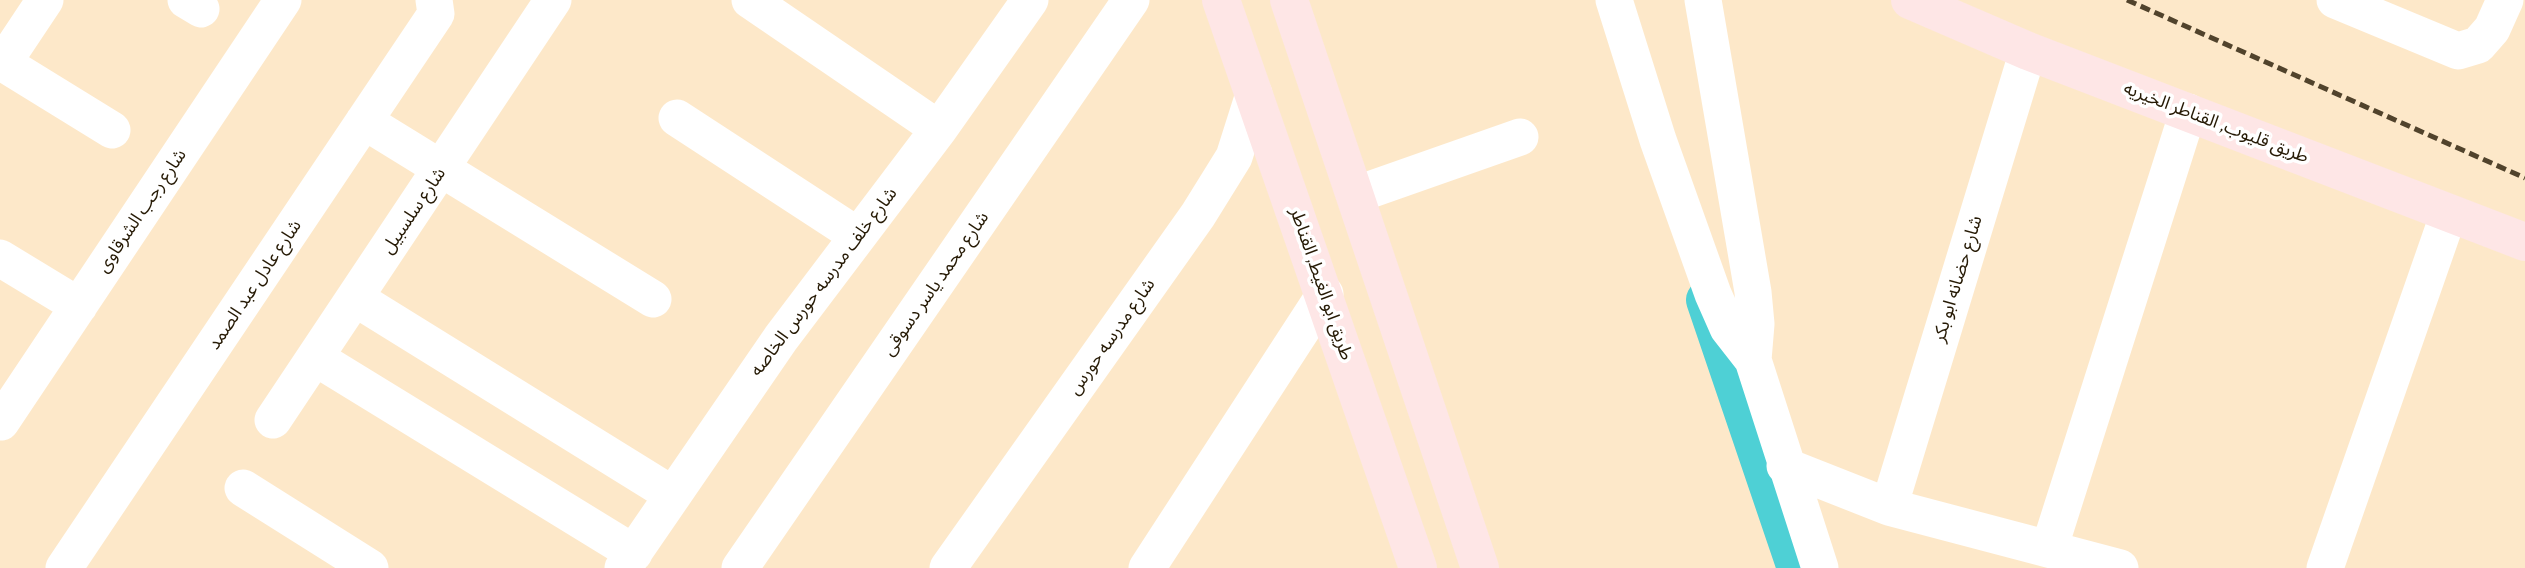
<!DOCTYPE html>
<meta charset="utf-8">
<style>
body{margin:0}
canvas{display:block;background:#fde8c9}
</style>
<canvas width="2525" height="568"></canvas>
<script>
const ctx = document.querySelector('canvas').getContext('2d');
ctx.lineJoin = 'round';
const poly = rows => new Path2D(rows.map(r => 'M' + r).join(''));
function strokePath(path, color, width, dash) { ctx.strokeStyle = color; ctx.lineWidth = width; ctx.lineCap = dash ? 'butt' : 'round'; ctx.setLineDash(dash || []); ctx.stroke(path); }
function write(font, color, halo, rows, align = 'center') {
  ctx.font = font + ' Bitter,"Noto Sans Arabic",serif'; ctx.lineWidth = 7; ctx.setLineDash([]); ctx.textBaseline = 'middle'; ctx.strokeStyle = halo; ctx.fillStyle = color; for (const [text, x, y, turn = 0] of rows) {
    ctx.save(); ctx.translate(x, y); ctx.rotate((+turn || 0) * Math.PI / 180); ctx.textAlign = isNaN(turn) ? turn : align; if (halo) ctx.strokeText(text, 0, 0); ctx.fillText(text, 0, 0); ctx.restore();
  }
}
strokePath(poly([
 [1707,300,1798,568]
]), '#4ed0d5', 42);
strokePath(poly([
 [186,0,201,9],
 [750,0,939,129],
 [1614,0,1658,140,1713,294,1728,328,1753,360,1820,568],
 [1703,0,1753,292,1756,324,1753,360],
 [2335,0,2458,51,2478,45,2492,29,2505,0],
 [0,61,112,130],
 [3,63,45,0],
 [677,118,858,236],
 [364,121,653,299],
 [1355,195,1520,137],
 [0,258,79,306],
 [355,298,673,495],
 [316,358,634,553],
 [273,420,553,0],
 [1,422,283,0],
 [1785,466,1889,507,2120,568],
 [243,488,370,568],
 [1889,507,2028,51],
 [2049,549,2188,112],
 [64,568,436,14,434,0],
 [623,568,781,338,939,129,1030,0],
 [740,568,1131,0],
 [948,568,1198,215,1234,157,1254,94],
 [1147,568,1325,294],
 [2325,568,2449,213]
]), '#fff', 37);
strokePath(poly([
 [1221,0,1418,568],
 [1289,0,1480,568],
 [1910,0,2028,51,2525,242]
]), '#fee6e6', 38);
strokePath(poly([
 [2127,0,2525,178]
]), '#51432c', 5, [10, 5]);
write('18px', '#261a05', '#fff', [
 ["طريق قليوب, القناطر الخيريه",2216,123,21],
 ["شارع رجب الشرقاوى",142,211,-56],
 ["شارع سلسبيل",414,211,-56],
 ["شارع حضانه ابو بكر",1958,279,-73],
 ["شارع خلف مدرسه حورس الخاصه",824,282,-53],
 ["شارع محمد ياسر دسوقى",936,284,-55],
 ["طريق ابو الغيط, القناطر",1321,284,71],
 ["شارع عادل عبد الصمد",255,285,-56],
 ["شارع مدرسه حورس",1112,337,-55]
]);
</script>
